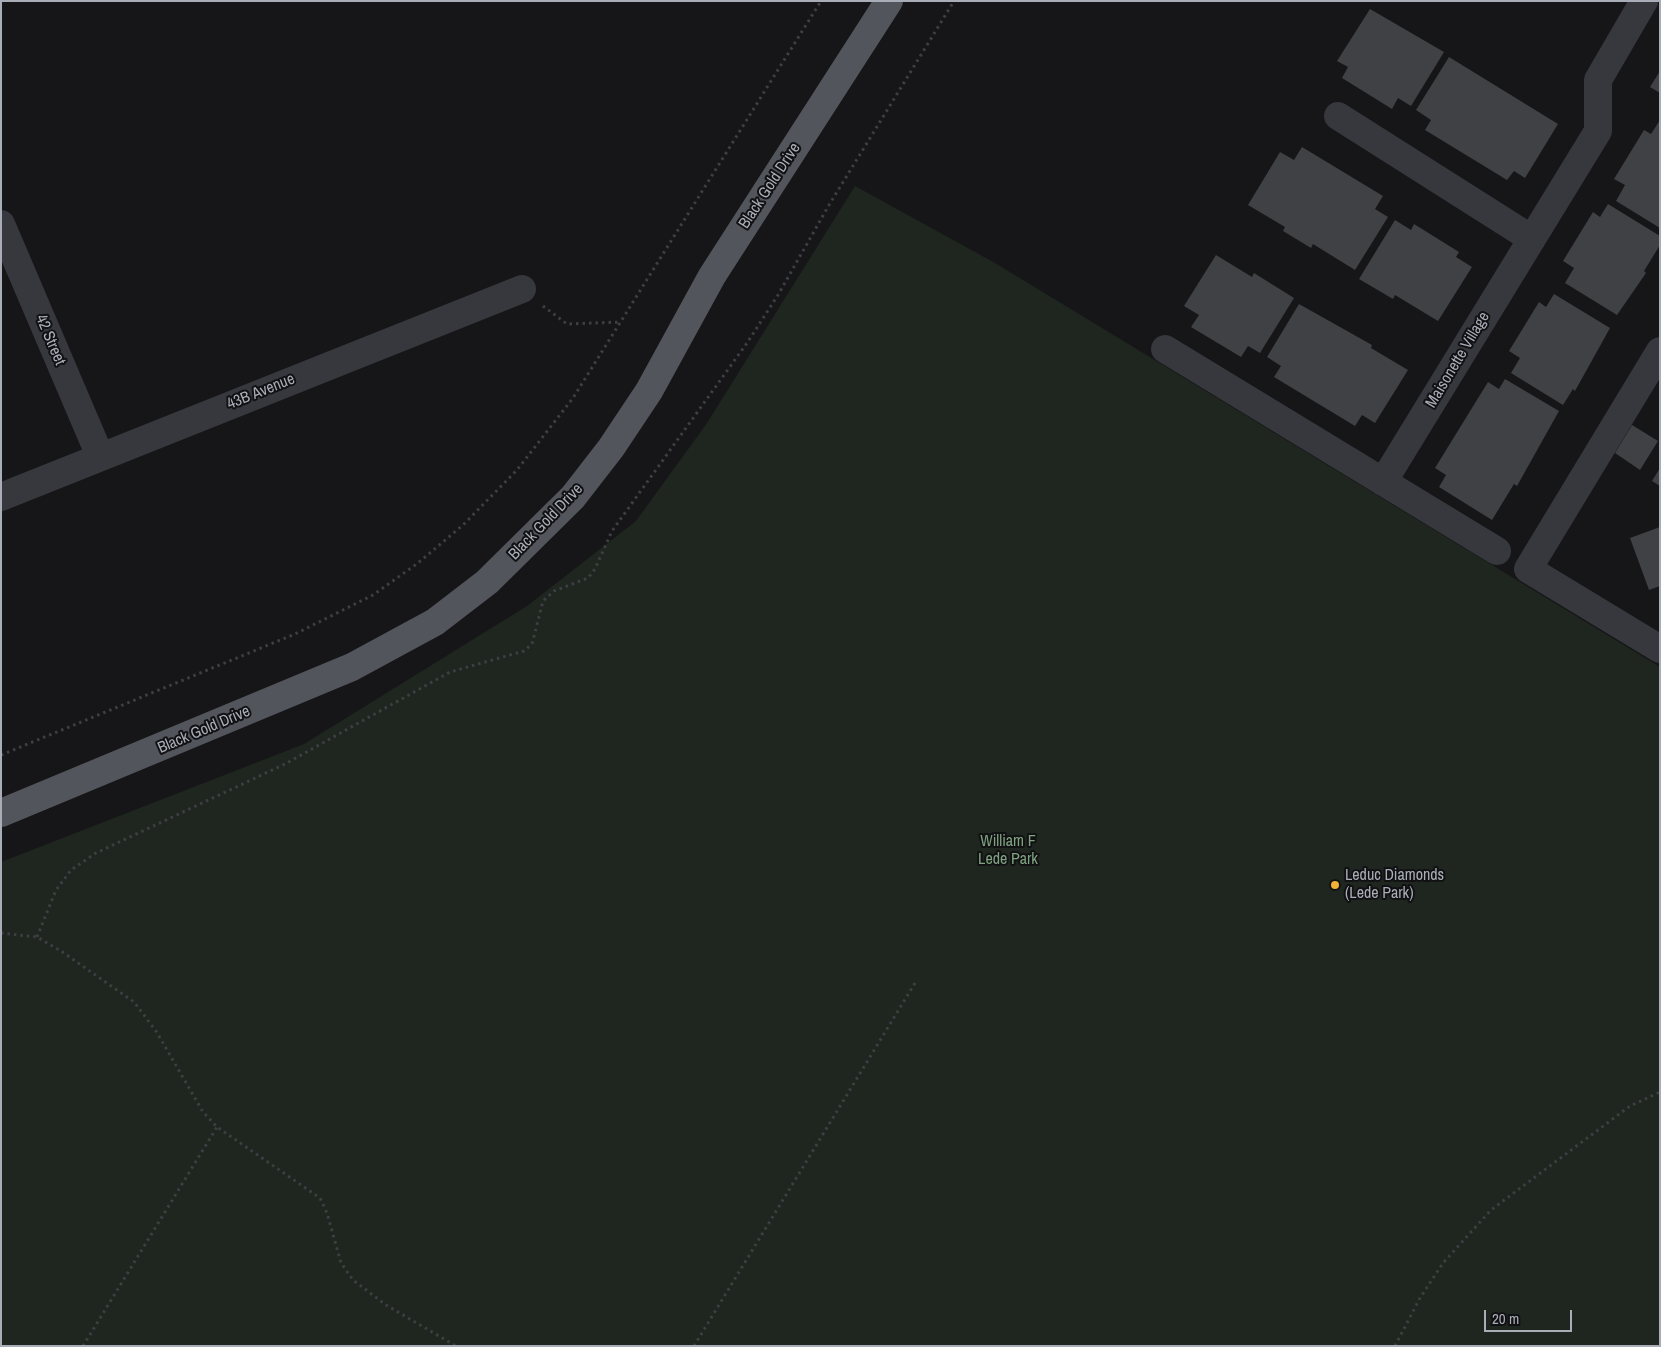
<!DOCTYPE html>
<style>
body{margin:0}
#map{position:relative;width:1661px;height:1347px;overflow:hidden;background:#161618;font-family:"Archivo Narrow",sans-serif}
canvas{display:block}
.frame{position:absolute;inset:0;border:2px solid #a8adb8;pointer-events:none}
.scale{position:absolute;left:1484px;top:1310px;width:88px;height:22px;box-sizing:border-box;border:2px solid #a8adb8;border-top:0;padding-left:6px;font-size:15px;line-height:18px;white-space:nowrap;color:#a8adb8;-webkit-text-stroke:4px #111113;paint-order:stroke}
</style>
<div id="map">
<canvas width="1661" height="1347"></canvas>
<div class="frame"></div>
<div class="scale">20 m</div>
</div>
<script>
const ctx = document.querySelector('canvas').getContext('2d');
ctx.lineJoin = 'round';
function fill(path, color) { ctx.fillStyle = color; ctx.fill(path, 'evenodd'); }
const poly = rows => new Path2D(rows.map(r => 'M' + r).join(''));
function strokePath(path, color, width, dash) { ctx.strokeStyle = color; ctx.lineWidth = width; ctx.lineCap = dash ? 'butt' : 'round'; ctx.setLineDash(dash || []); ctx.stroke(path); }
function write(font, color, halo, rows, align = 'center') {
  ctx.font = font + ' "Archivo Narrow",sans-serif'; ctx.lineWidth = 4; ctx.setLineDash([]); ctx.textBaseline = 'middle'; ctx.strokeStyle = halo; ctx.fillStyle = color; for (const [text, x, y, turn = 0] of rows) {
    ctx.save(); ctx.translate(x, y); ctx.rotate((+turn || 0) * Math.PI / 180); ctx.textAlign = isNaN(turn) ? turn : align; if (halo) ctx.strokeText(text, 0, 0); ctx.fillText(text, 0, 0); ctx.restore();
  }
}
fill(poly([
 [855,186,995,263,1660,667,1660,1346,1,1346,1,862,304,744,527,606,636,521,707,423]
]), '#1e261f');
fill(poly([
 [1370,9,1444,52,1411,106,1398,98,1392,109,1342,78,1348,67,1337,61],
 [1449,57,1558,124,1525,178,1514,171,1507,180,1425,130,1431,120,1416,110],
 [1660,71,1660,93,1650,87],
 [1660,120,1660,228,1616,201,1625,185,1614,179,1644,130,1651,134],
 [1302,147,1383,196,1375,209,1388,217,1355,270,1313,244,1311,248,1283,231,1285,227,1248,205,1280,152,1294,160],
 [1608,204,1660,236,1660,245,1644,271,1646,273,1617,315,1565,283,1574,268,1563,261,1593,212,1600,217],
 [1395,220,1411,230,1414,224,1459,252,1456,257,1472,267,1438,321,1395,295,1393,299,1359,279],
 [1216,255,1252,277,1254,273,1294,298,1260,353,1248,346,1241,357,1191,327,1199,315,1184,306],
 [1554,294,1610,328,1575,391,1573,389,1563,405,1511,373,1520,358,1509,351,1539,302,1546,307],
 [1299,304,1372,345,1371,348,1408,370,1375,423,1362,415,1355,426,1274,377,1281,366,1267,357],
 [1505,379,1559,411,1517,486,1514,484,1492,520,1439,487,1446,475,1435,468,1488,382,1499,389],
 [1632,425,1658,441,1640,470,1615,453],
 [1660,468,1660,486,1652,481],
 [1660,527,1660,586,1649,590,1630,538]
]), '#404145');
strokePath(poly([
 [543,306,567,324,621,322],
 [1,755,295,634,373,595,418,563,463,525,517,470,573,398,821,1],
 [1,933,37,937,61,951,134,1002,156,1031,203,1112,217,1127,320,1198,327,1213,341,1263,353,1280,386,1305,456,1346],
 [37,937,56,890,71,870,96,853,285,764,450,672,524,651,532,644,543,601,554,591,588,578,595,569,612,531,747,343,778,295,829,205,954,1],
 [83,1346,217,1127],
 [694,1346,915,983],
 [1395,1346,1420,1298,1443,1263,1491,1210,1630,1106,1660,1092]
]), '#3d3f44', 3, [2.5, 4]);
strokePath(poly([
 [1338,116,1532,239],
 [1,224,100,456],
 [1165,349,1497,551],
 [1660,351,1528,569,1660,649],
 [1383,482,1598,131,1598,80,1644,1],
 [1,497,522,289]
]), '#37383d', 28);
strokePath(poly([
 [1,813,352,667,435,622,487,582,573,497,611,448,649,391,712,276,889,1]
]), '#53555c', 28);
for (const [x, y, r, color] of [
 [1335,885,5,"#f2b134"]
]) { const dot = new Path2D(); dot.arc(x, y, r, 0, 2 * Math.PI); ctx.fillStyle = color; ctx.fill(dot); strokePath(dot, '#111113', 2); }
write('16px', '#a8adb8', '#111113', [
 ["Black Gold Drive",770,186,-57],
 ["42 Street",50,340,67],
 ["Maisonette Village",1458,360,-59],
 ["43B Avenue",261,392,-22],
 ["Black Gold Drive",546,522,-46],
 ["Black Gold Drive",204,730,-23]
]);
write('16px', '#7fa381', '#111113', [
 ["William F",1008,842],
 ["Lede Park",1008,860]
]);
write('16px', '#a8adb8', '#111113', [
 ["Leduc Diamonds",1345,876],
 ["(Lede Park)",1345,894]
], 'left');
</script>
